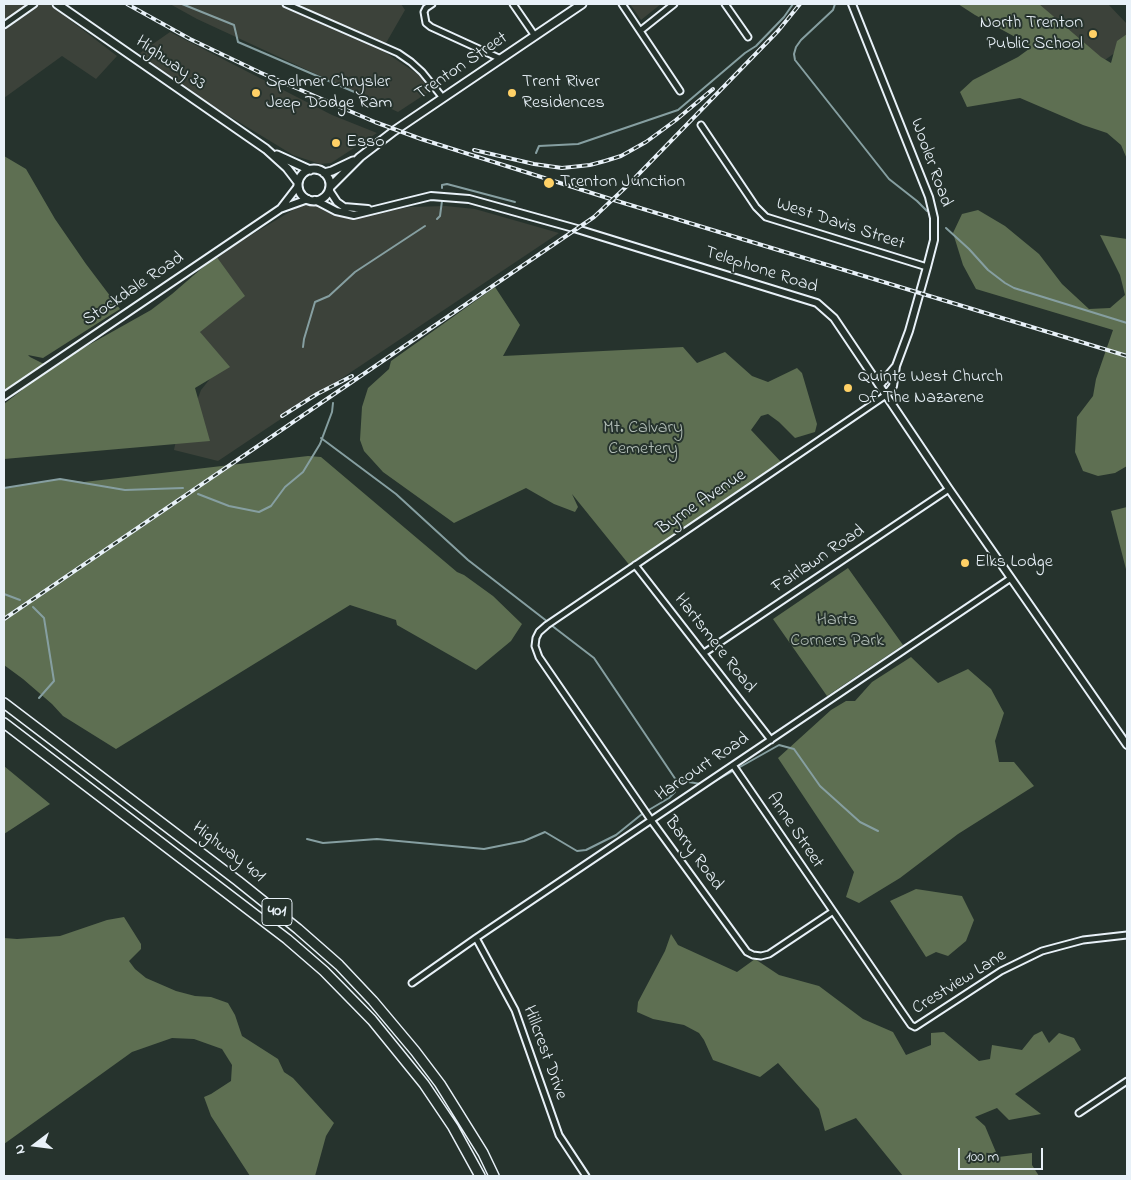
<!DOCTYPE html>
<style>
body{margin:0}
#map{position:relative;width:1131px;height:1180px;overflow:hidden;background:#26332d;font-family:"Indie Flower",sans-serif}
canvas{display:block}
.frame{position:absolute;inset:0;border:5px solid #e8f1f8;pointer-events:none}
.north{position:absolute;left:10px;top:1120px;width:50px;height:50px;-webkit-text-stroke:4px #26332d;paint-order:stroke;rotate:255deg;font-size:14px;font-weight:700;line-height:20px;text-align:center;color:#e8f1f8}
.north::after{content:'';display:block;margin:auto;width:18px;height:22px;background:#e8f1f8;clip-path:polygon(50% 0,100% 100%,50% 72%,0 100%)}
.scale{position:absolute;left:958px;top:1148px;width:85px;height:22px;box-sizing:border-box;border:2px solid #e8f1f8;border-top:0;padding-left:6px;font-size:15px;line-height:18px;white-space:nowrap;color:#e8f1f8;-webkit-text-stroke:4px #26332d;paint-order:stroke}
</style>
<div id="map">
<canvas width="1131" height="1180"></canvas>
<div class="frame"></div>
<div class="north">N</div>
<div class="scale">100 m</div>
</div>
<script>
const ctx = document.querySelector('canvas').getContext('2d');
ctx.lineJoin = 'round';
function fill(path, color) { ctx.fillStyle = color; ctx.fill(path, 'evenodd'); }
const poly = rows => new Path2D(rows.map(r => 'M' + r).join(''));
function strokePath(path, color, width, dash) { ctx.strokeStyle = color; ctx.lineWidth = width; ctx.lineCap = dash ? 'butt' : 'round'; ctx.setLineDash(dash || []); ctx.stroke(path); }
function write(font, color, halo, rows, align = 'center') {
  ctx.font = font + ' "Indie Flower",sans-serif'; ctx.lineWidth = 4; ctx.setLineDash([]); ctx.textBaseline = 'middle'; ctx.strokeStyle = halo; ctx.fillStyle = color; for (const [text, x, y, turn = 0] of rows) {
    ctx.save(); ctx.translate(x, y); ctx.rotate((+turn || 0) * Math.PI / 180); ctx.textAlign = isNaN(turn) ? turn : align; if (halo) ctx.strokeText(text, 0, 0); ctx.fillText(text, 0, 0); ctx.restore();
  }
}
fill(poly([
 [4,4,49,4,117,56,96,79,62,56,4,98],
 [170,4,401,4,405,10,382,50,419,75,430,91,398,112,197,19],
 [630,4,661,4,641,20],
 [1028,4,1108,4,1127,24,1127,44,1094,68],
 [170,32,332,115,377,133,331,163,320,164,293,155,175,83,140,53],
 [313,203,349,219,410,207,446,206,475,209,559,233,218,461,174,450,182,410,198,398,201,390,217,370,200,332,216,256,298,207]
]), '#3c423a');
fill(poly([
 [958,4,1039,4,1101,57,1111,63,1117,41,1127,34,1127,159,1121,145,1107,133,1083,125,1020,98,967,107,960,92,973,80,1018,57,1029,49,1028,44,975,15],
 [4,156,26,169,55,219,86,264,120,309,43,358,28,355,30,357,42,363,53,365,151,310,172,294,216,256,245,296,200,332,230,367,195,388,210,441,4,459,4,404,22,390,4,391],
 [978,210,1005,226,1039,254,1062,284,1089,309,1110,308,1125,295,1120,275,1100,235,1127,239,1127,466,1115,473,1098,476,1083,471,1075,452,1077,417,1093,396,1096,379,1113,330,976,289,963,265,953,233,962,214],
 [495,287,520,325,503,356,683,347,697,363,725,352,752,376,768,382,797,368,802,373,817,424,815,432,795,438,779,422,768,414,761,416,751,430,782,463,631,567,572,494,578,507,575,512,554,504,526,488,454,523,383,472,364,451,360,440,362,407,368,388,389,369,391,361],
 [308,456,321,457,457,572,464,575,493,596,522,624,511,641,476,670,397,625,396,620,350,605,116,749,63,716,52,704,23,679,4,665,4,488,60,479,84,482],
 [1127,507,1127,573,1111,511],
 [848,568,903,645,827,696,773,619],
 [911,657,938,683,968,669,991,689,1004,713,995,741,999,762,1014,762,1034,786,958,834,900,878,859,903,846,897,854,872,778,758,831,710,846,701,855,701,872,682],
 [4,766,50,804,4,834],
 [916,889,962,896,974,920,966,941,948,956,936,952,926,957,890,901],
 [124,917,141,944,141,949,129,961,135,969,146,978,176,991,195,996,211,997,228,1003,235,1015,242,1036,278,1059,284,1072,293,1078,334,1123,326,1136,315,1176,250,1176,211,1116,204,1097,211,1094,231,1081,232,1065,222,1049,194,1039,172,1038,132,1052,4,1144,4,938,17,939,60,936,107,920],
 [671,934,678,945,737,972,755,959,779,975,819,986,863,1019,893,1032,906,1055,931,1045,931,1033,944,1032,979,1061,990,1059,992,1045,1022,1050,1034,1035,1042,1031,1049,1043,1059,1033,1074,1038,1081,1050,1015,1094,1041,1114,1009,1120,997,1108,975,1117,985,1126,998,1157,1032,1153,1032,1165,1039,1176,903,1176,856,1118,825,1131,819,1109,778,1063,760,1077,713,1060,704,1040,699,1033,684,1025,653,1019,637,1012,638,1002,665,951]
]), '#5e6f52');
strokePath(poly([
 [182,4,234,25,238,42,380,103],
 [835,4,833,10,801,40,796,47,794,54,795,60,889,179,917,201,927,211],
 [536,153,539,146,578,144,678,110,745,53,756,46,784,17,793,4],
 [442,188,442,185,447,184,515,202],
 [437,219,440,216,442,201],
 [946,228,969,249,988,270,1005,283,1014,288,1127,323],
 [303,347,304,339,315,302,329,296,355,272,425,226],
 [321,438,396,494,468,560,548,622],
 [4,488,60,479,125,490,183,488],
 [198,494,229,506,259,512,271,506,285,487,303,472,320,444,332,412,333,403],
 [4,594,20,600],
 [33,607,44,618,54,681,39,698],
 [676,780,701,784],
 [706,785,708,785,779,745,794,749,820,786,860,822,878,831],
 [307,839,323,843,377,839,484,849,524,841,545,832,577,851,586,850,616,835,642,814,669,798,675,792,676,780,594,658,551,625]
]), '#869fa1', 2);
const minor = poly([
 [286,4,398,53,411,62,422,72,443,98],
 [432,4,426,8,424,12,426,23,431,27,501,59],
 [513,4,535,36],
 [622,4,680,91],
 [725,4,748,37],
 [4,25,34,4],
 [640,31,674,4],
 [701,125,756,207,766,217,927,267],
 [635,565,771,740],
 [704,653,949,489],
 [733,765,902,1012,911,1025,915,1027,1001,971,1042,951,1083,940,1127,935],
 [832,912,769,954,761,956,753,955,747,952,651,820,539,657,535,646,536,638,539,632,547,625,886,395],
 [476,938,515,1010,559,1135,586,1176],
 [412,983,476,938,1011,578],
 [1079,1113,1127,1081]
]);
const tertiary = poly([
 [852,4,929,197,934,218,934,240,927,267,909,331,896,366,893,386,886,395],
 [329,190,337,202,344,207,368,209],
 [315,200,336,211,354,215,431,196,469,199,577,229,817,303,834,318,949,489,1127,745],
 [281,208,298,186],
 [880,385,896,366],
 [4,396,280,209,308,199]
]);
const secondary = poly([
 [57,4,266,149,287,168,297,181],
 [277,155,310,170],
 '298 185a16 16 0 1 1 32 0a16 16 0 1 1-32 0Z',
 [324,173,332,171,353,161],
 [330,187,360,157,394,131,582,4]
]);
const motorway = poly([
 [4,703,238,881,298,929,339,965,373,1001,415,1051,440,1084,483,1153,494,1176],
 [4,723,287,939,324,971,372,1020,424,1084,453,1127,480,1176]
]);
strokePath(minor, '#e8f1f8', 9);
strokePath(tertiary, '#e8f1f8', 10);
strokePath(secondary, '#e8f1f8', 11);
strokePath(motorway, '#e8f1f8', 12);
strokePath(minor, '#26332d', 5);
strokePath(tertiary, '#26332d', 6);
strokePath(secondary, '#26332d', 7);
strokePath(motorway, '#26332d', 9);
const rail = poly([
 [127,4,190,39,259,72,375,122,421,139,617,201,1127,356],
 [474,150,534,164,562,168,590,165,605,161,621,156,646,142,676,120,713,89],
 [282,416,317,394,352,376],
 [4,619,594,217,628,185,778,31,800,4]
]);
strokePath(rail, '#e8f1f8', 4);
strokePath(rail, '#26332d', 2, [5.5]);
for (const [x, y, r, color] of [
 [1093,34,5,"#ffd166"],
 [256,93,5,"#ffd166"],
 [512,93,5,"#ffd166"],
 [336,143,5,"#ffd166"],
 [549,183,6,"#ffd166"],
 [848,388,5,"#ffd166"],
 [965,563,5,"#ffd166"]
]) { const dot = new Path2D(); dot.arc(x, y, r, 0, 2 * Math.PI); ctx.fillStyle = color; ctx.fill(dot); strokePath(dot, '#26332d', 2); }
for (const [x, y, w] of [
 [277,912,30]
]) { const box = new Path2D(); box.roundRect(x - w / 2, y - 13.5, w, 27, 4); ctx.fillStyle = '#26332d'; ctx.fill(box); strokePath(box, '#e8f1f8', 1); }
write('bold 16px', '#e8f1f8', null, [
 ["401",277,912]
]);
write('18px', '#e8f1f8', '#26332d', [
 ["North Trenton",1083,24,"right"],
 ["Public School",1083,45,"right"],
 ["Spelmer Chrysler",266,83],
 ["Jeep Dodge Ram",266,104],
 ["Trent River",522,83],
 ["Residences",522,104],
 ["Esso",346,143],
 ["Trenton Junction",560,183],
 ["Quinte West Church",858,378],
 ["Of The Nazarene",858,399],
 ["Elks Lodge",975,563]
], 'left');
write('18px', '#e8f1f8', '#26332d', [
 ["Highway 33",170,64,35],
 ["Trenton Street",462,67,-34],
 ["Wooler Road",930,163,70],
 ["West Davis Street",840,225,18],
 ["Telephone Road",761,271,18],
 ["Stockdale Road",134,290,-34],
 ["Byrne Avenue",702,503,-34],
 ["Fairlawn Road",819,560,-34],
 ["Hartsmere Road",714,644,52],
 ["Harcourt Road",703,768,-34],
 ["Anne Street",794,831,56],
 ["Highway 401",228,853,38],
 ["Barry Road",693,854,54],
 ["Crestview Lane",960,983,-32],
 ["Hillcrest Drive",544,1053,70]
]);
write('18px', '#b1bdb6', '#26332d', [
 ["Mt. Calvary",643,429],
 ["Cemetery",643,450],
 ["Harts",837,621],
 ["Corners Park",837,642]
]);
</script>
